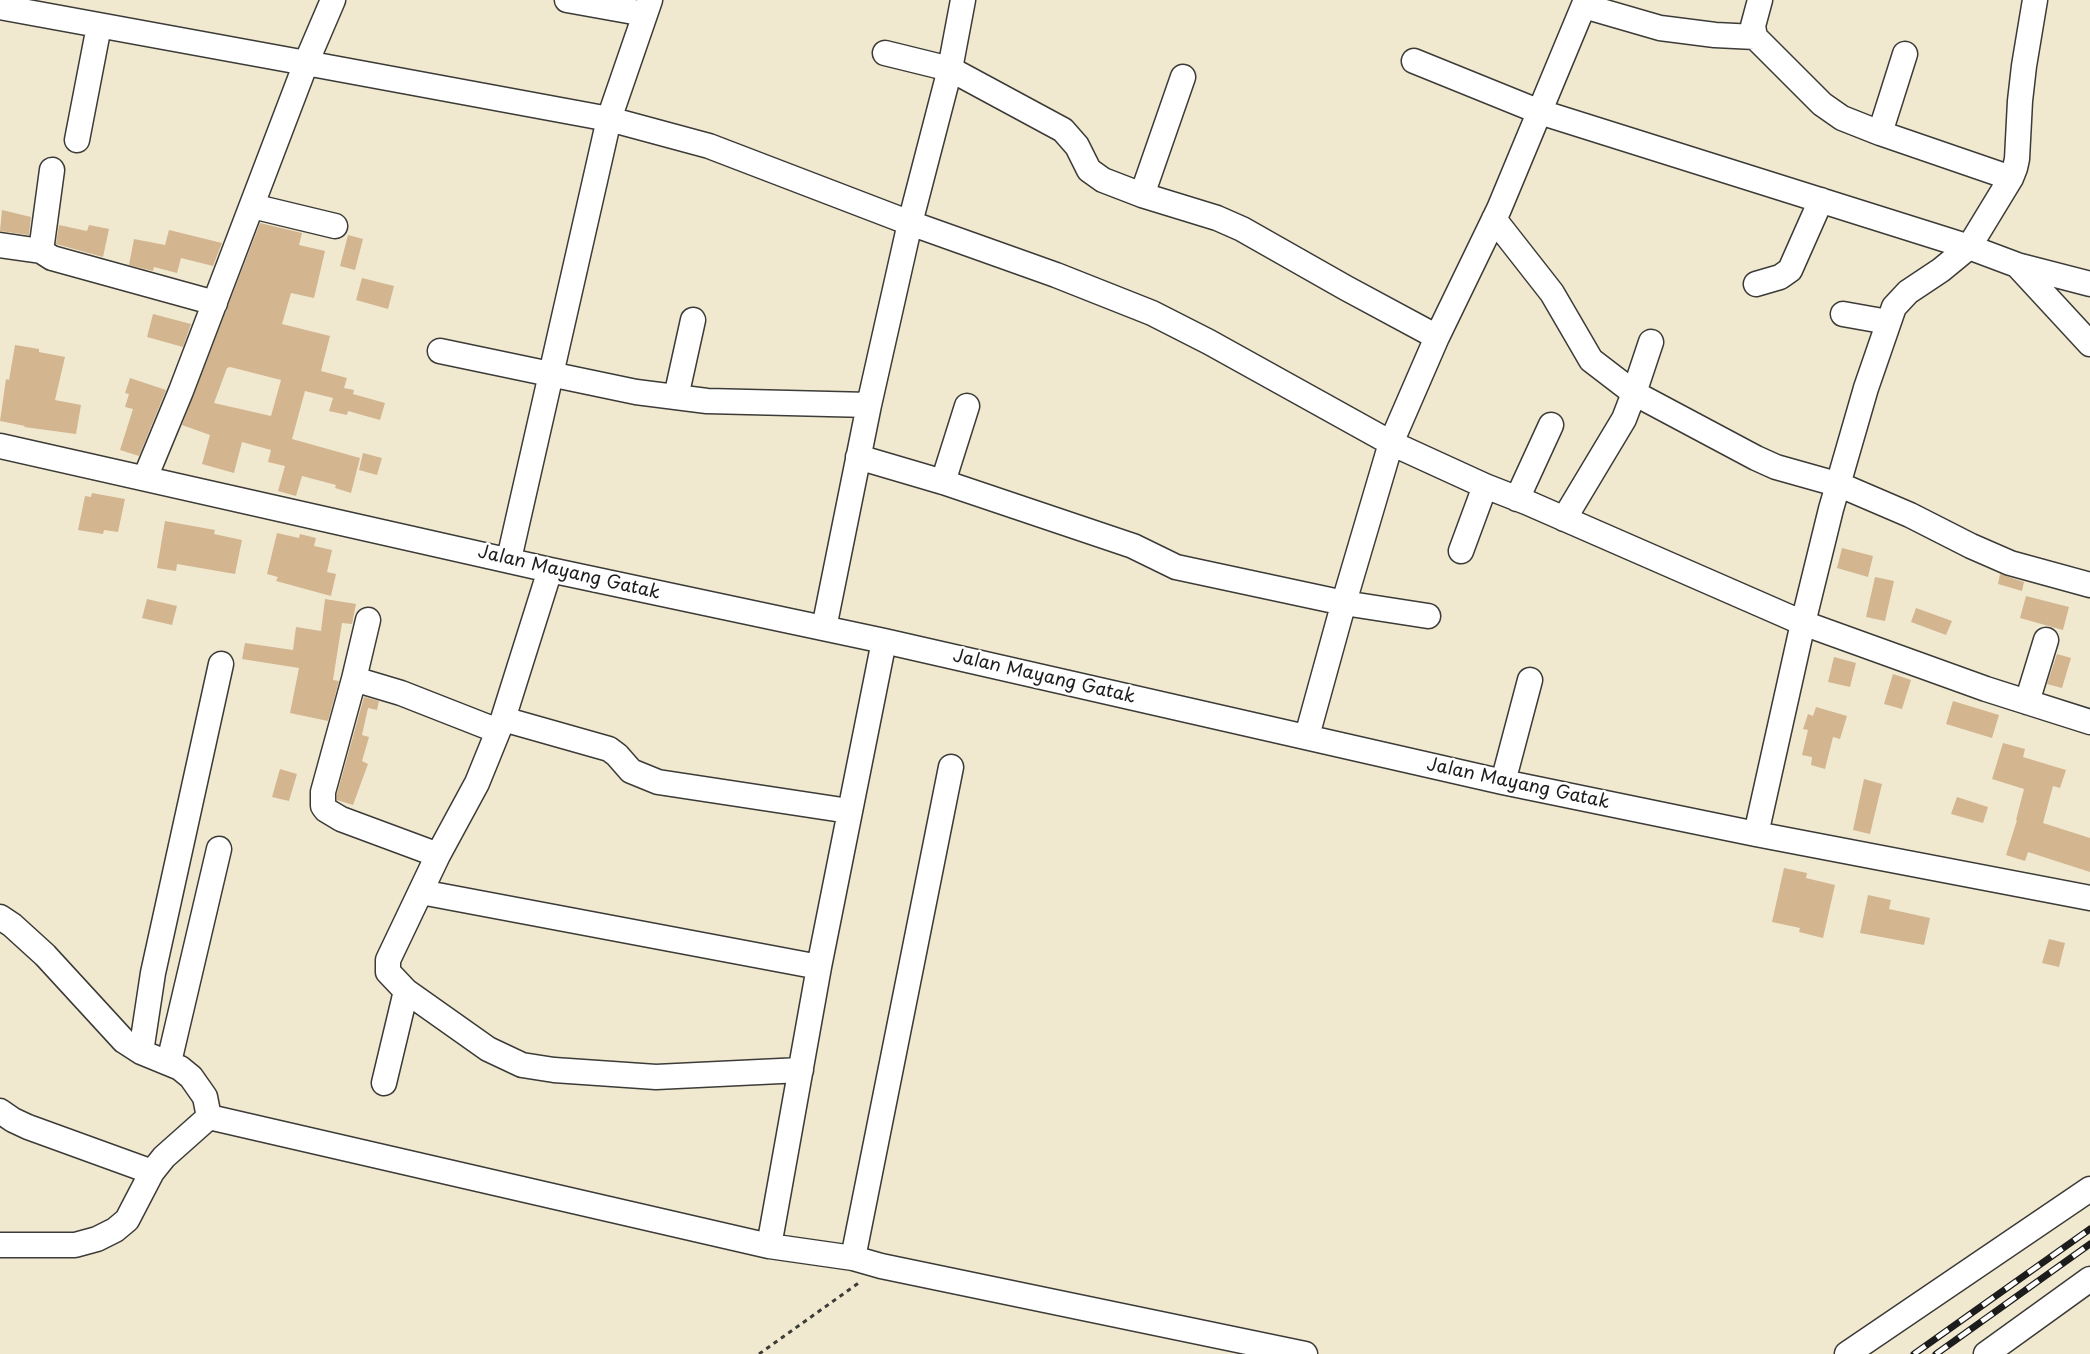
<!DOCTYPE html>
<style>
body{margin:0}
canvas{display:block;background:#f0e9d0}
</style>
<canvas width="2090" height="1354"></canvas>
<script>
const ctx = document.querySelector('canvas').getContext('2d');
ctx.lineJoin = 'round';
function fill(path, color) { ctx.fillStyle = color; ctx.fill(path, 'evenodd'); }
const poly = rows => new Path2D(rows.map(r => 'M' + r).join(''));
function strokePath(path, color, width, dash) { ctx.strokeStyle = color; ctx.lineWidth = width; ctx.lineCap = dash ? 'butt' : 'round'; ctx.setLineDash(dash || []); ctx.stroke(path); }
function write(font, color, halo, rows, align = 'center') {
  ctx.font = font + ' "Playpen Sans",sans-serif'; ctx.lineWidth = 5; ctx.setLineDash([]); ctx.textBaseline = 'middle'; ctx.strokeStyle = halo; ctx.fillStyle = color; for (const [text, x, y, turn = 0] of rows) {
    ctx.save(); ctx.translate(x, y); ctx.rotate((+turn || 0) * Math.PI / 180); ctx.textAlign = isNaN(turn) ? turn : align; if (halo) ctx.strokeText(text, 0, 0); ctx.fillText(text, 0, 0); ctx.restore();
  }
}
fill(poly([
 [2,210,31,217,29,235,0,231],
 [260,223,302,233,299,245,325,251,314,298,291,293,282,324,330,336,321,371,347,378,344,388,354,390,353,394,385,403,380,420,348,411,347,415,329,411,333,398,305,391,292,439,360,458,351,493,335,488,336,485,302,476,296,496,278,491,285,466,268,462,271,450,242,442,234,473,202,464,210,435,182,425],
 [230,367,281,380,271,416,214,403,227,368],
 [59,225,87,231,89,225,109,229,103,257,56,244],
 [169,230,222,243,213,266,181,258,177,273,154,267,153,271,129,265,134,239,165,245],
 [348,235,363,239,355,270,340,266],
 [362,278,394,286,388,309,356,300],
 [153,314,191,324,183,347,147,337],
 [15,345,39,349,39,352,65,357,55,400,81,405,76,434,24,427,25,426,0,421,6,379,9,380],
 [130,378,166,390,139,456,120,450,133,409,125,407,129,394,125,393],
 [363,453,382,458,377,475,359,470],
 [92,493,125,499,118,532,104,530,103,534,78,530,85,496,91,497],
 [165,521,215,530,214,534,242,540,235,574,177,564,176,571,157,568],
 [277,533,299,538,300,534,316,538,314,546,332,550,327,572,336,574,331,596,276,581,278,577,267,574],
 [1842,548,1873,556,1868,577,1837,568],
 [2000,574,2024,582,2022,591,1998,584],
 [1875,577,1894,581,1885,621,1866,617],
 [2026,596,2069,607,2063,630,2020,618],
 [147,599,177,606,172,625,142,618],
 [325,599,356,604,352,624,342,623,333,680,339,681,328,721,290,713,299,668,242,659,245,643,293,650,296,627,321,631],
 [1916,608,1952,621,1946,635,1911,622],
 [2057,654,2071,658,2062,688,2047,684],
 [1834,657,1856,663,1850,687,1828,682],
 [1893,674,1911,680,1902,709,1884,704],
 [364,697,379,701,377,710,368,708,362,735,369,737,362,761,368,764,353,805,337,800,337,794],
 [1953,701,1999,715,1992,738,1946,724],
 [1816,707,1847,716,1840,739,1833,737,1825,769,1811,765,1812,757,1802,755,1808,730,1803,729,1808,714,1813,716],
 [2003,743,2025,749,2023,757,2066,770,2060,788,2053,786,2043,823,2090,838,2090,872,2028,852,2025,861,2006,855,2017,820,2016,820,2024,789,1992,779],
 [280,769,297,774,289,801,272,797],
 [1864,779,1882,784,1870,834,1853,830],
 [1957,797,1988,807,1983,823,1951,814],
 [1784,868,1807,873,1806,878,1835,885,1823,938,1799,932,1800,928,1772,922],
 [1868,895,1891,900,1889,909,1930,918,1924,945,1860,933],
 [2049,939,2065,943,2059,967,2042,963]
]), '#d3b590');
const minor = poly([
 [567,0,645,14],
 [1760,0,1753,26,1755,37,1822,104,1842,118,1880,133,2011,178],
 [2035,0,2024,66,2020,101,2017,159,2015,168,2011,178,1969,247,2017,265,2090,284],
 [1584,6,1660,28,1715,35,1755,37],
 [0,7,306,63,333,0],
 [885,53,950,69,1063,130,1077,146,1089,170,1103,180,1142,195,1217,218,1242,229,1346,288,1437,337,1391,443,1342,609,1307,736],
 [1880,133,1905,54],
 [77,140,99,26],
 [1142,195,1183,77],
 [252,206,335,226],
 [1494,219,1552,293,1591,360,1634,393,1624,419,1564,519],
 [0,245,41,251,52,258,215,303],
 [41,251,52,170],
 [2017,265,2090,344],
 [1756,284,1780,277,1790,270,1821,200],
 [1843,314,1888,322],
 [1437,337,1499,209,1586,0],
 [1651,342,1634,393,1756,458,1776,467,1840,485,1910,515,1971,546,2010,563,2090,585],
 [440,351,636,392,707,401,869,405],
 [676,397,693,320],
 [0,446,550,570,884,641,1503,782,1756,834,2090,898],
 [858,457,943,482,1133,546,1176,567,1344,603,1428,616],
 [145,478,181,391,306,63,609,119,709,146,910,223,950,69,963,0],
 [943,482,967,406],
 [1517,499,1551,425],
 [1461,551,1485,486],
 [509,559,609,119,650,0],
 [550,570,503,719,477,783,438,855,388,960,388,972,406,991,488,1049,522,1065,554,1070,656,1077,801,1070],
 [824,628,869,405,910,223,1056,275,1152,313,1209,342,1391,443,1485,486,1526,502,1803,623,1831,509,1866,388,1894,307,1908,292,1941,270,1969,247,1540,112,1414,61],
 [354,679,368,620],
 [2027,702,2046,640],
 [503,719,609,749,617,755,631,771,658,782,849,811],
 [1503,782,1530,680],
 [1756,834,1803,623,1986,689,2090,722],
 [438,855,341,819,326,810,323,806,323,792,354,679,401,693,498,731],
 [421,892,819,967],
 [0,917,12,925,45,955,124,1041,141,1052,180,1068,191,1077,205,1097,209,1117,769,1246,819,967,884,641],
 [141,1052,153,973,221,664],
 [169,1062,219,849],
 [384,1083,406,991],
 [0,1111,13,1120,28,1127,152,1172],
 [0,1245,75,1245,97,1239,115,1230,127,1220,152,1172,164,1157,209,1117],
 [769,1246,853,1258,881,1266,1305,1354],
 [853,1258,951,767],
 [1847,1354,2090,1189],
 [1986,1354,2090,1279]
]);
strokePath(minor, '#3c3b37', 27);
strokePath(poly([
 [759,1354,860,1282]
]), '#3c3b37', 3, [4.5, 4.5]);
strokePath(minor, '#fff', 24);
const rail = poly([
 [1914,1354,2090,1229],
 [1936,1354,2090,1244]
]);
strokePath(rail, '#1c1c1c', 7);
strokePath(rail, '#fff', 4.5, [14]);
write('18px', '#1c1c1c', '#fff', [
 ["Jalan Mayang Gatak",569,573,13],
 ["Jalan Mayang Gatak",1044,677,13],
 ["Jalan Mayang Gatak",1518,784,12]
]);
</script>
